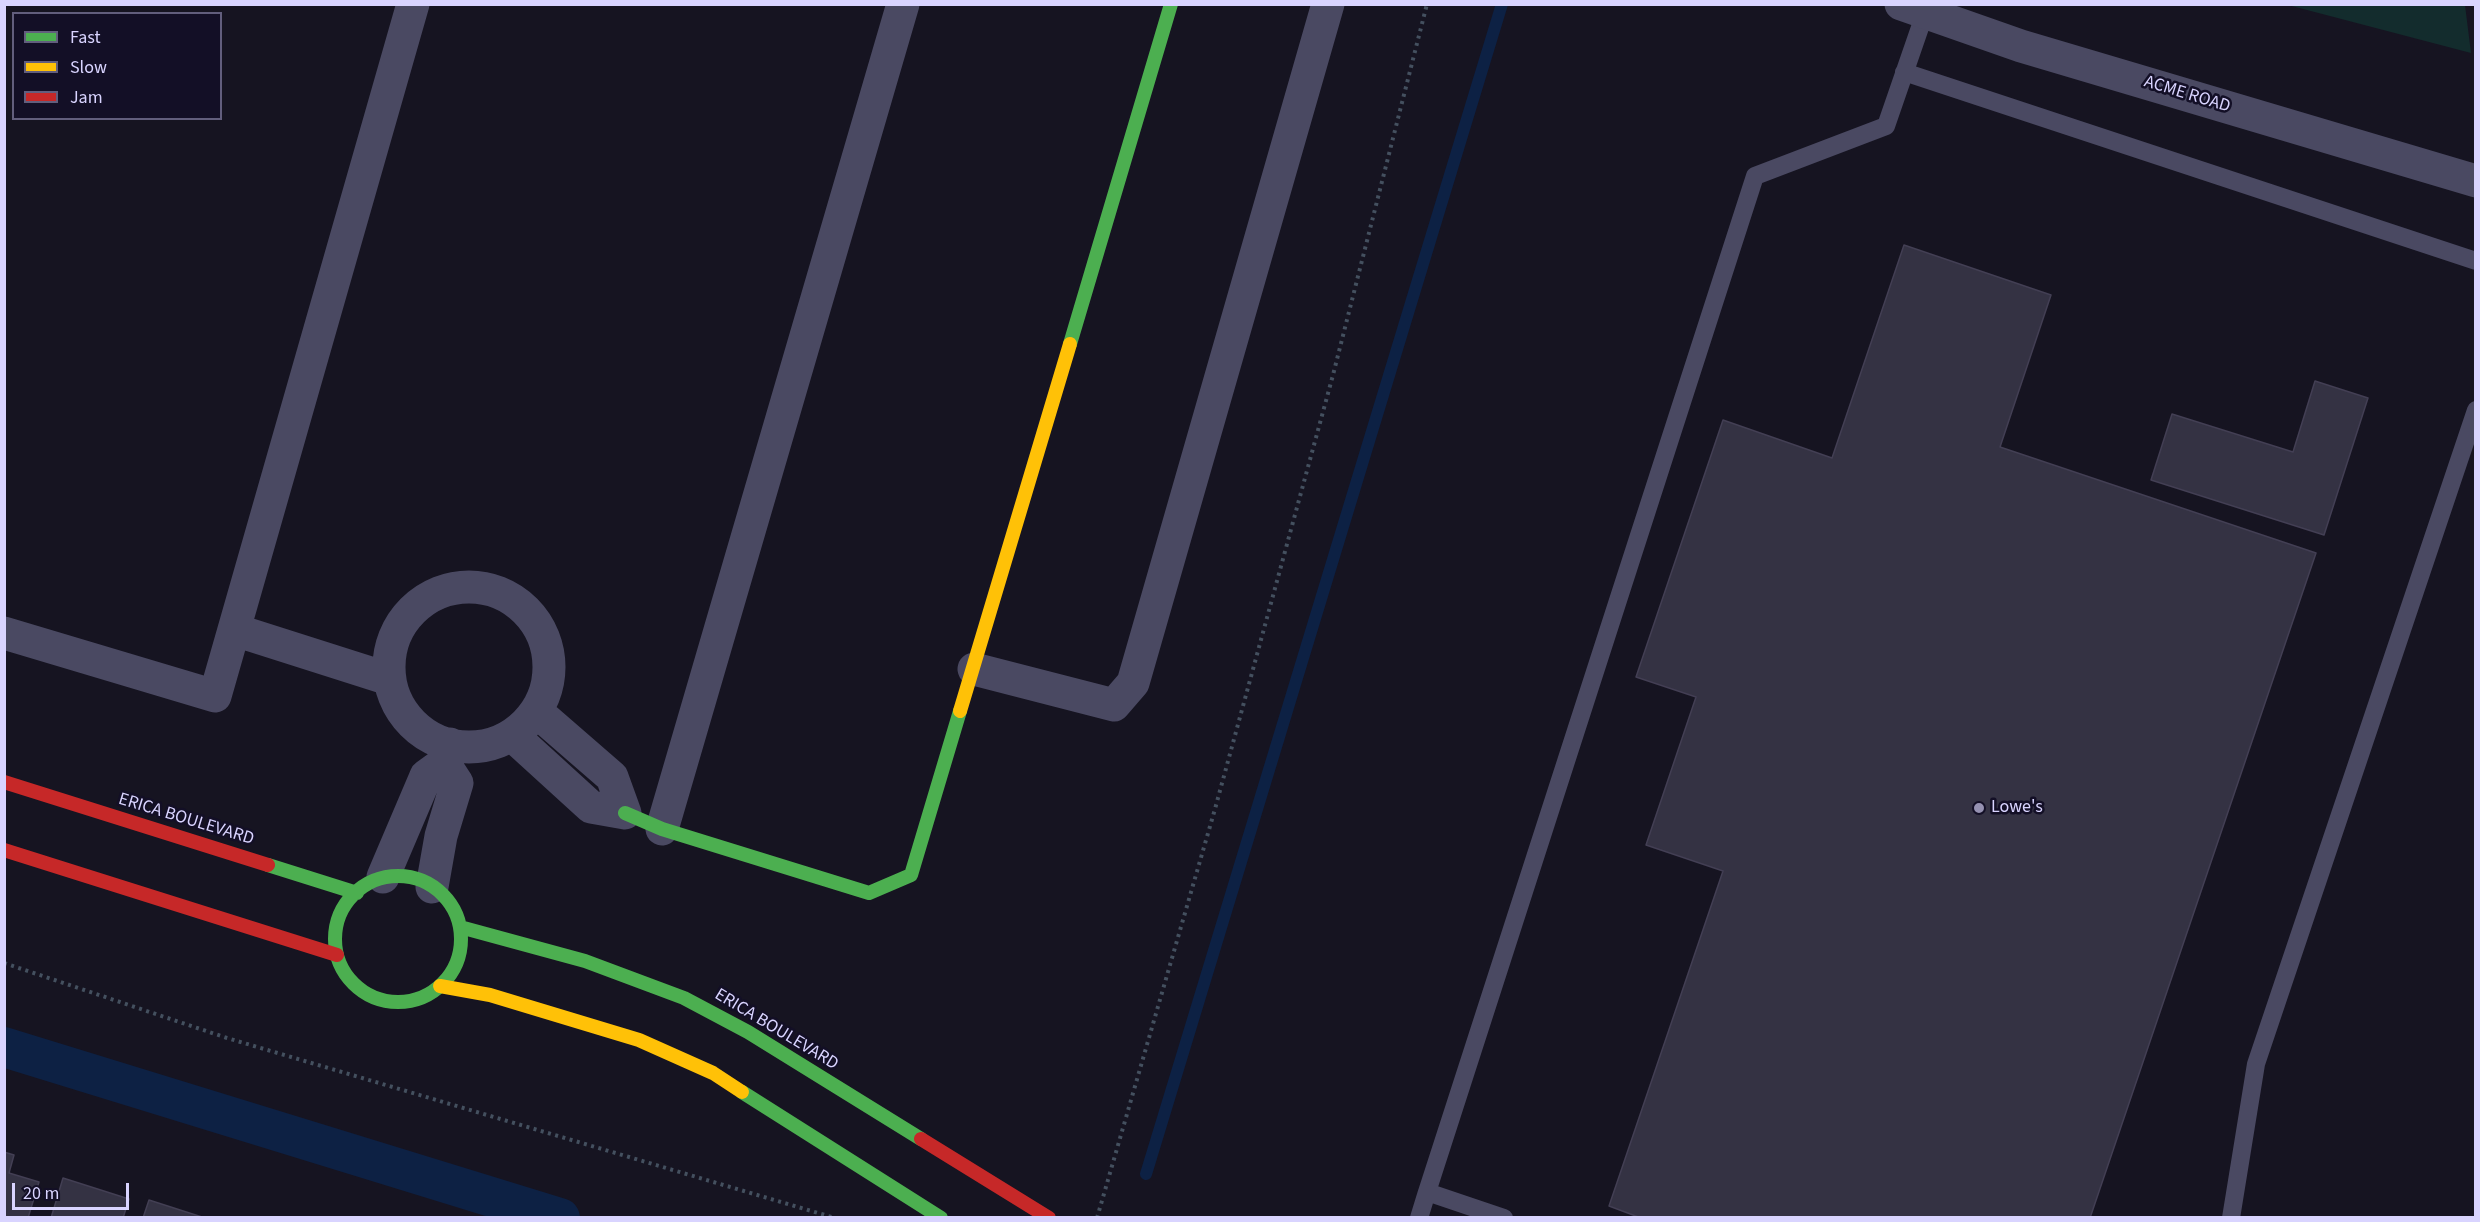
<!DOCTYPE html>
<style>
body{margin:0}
#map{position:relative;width:2480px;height:1222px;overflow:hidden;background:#161421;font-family:"Source Sans 3",sans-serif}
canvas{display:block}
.frame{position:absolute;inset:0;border:6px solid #d9d4ff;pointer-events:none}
.legend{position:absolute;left:12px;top:12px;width:210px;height:108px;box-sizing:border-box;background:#130f26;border:2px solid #625e7d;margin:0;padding:8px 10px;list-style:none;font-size:18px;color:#d9d4ff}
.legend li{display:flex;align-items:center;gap:12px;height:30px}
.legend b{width:30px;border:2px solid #625e7d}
.scale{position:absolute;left:12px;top:1183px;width:117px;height:27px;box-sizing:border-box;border:3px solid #d9d4ff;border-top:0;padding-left:8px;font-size:18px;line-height:21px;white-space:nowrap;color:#d9d4ff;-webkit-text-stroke:4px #130f26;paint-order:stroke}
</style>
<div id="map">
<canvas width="2480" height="1222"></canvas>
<div class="frame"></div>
<ul class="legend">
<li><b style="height:8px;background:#4caf50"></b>Fast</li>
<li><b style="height:8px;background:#ffc107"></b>Slow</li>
<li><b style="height:8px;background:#c62828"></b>Jam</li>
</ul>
<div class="scale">20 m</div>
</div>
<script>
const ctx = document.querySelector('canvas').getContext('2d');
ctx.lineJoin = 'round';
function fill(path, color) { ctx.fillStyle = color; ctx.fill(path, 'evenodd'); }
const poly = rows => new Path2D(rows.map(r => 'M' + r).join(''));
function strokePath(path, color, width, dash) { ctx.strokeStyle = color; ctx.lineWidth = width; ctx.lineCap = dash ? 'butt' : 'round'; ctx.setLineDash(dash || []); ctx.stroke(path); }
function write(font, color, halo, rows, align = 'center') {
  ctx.font = font + ' "Source Sans 3",sans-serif'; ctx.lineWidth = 5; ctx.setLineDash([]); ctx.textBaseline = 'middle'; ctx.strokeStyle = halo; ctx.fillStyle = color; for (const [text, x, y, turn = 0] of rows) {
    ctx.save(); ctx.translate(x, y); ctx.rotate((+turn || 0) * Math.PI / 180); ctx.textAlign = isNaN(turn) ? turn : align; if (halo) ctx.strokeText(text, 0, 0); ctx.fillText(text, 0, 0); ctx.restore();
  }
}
fill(poly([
 [2288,5,2465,5,2471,53]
]), '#132c2d');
strokePath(poly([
 [1146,1174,1502,4]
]), '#0d2144', 12);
strokePath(poly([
 [4,1047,560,1218]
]), '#0d2144', 40);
const building = poly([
 [1904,245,2051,295,2000,447,2316,553,2090,1218,1641,1218,1609,1206,1723,871,1646,845,1696,697,1636,677,1723,420,1832,458,1904,245],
 [2315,381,2368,398,2324,535,2151,480,2172,414,2293,452,2315,381],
 [4,1152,14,1155,9,1173,39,1182,28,1218,4,1218,4,1152],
 [63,1178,129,1199,123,1218,51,1218,63,1178],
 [149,1200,205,1218,143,1218,149,1200]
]);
fill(building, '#343243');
strokePath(building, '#433f54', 1.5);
strokePath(poly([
 [4,963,227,1038,835,1218],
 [1097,1218,1215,809,1333,375,1427,4]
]), '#44505f', 4, [3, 4.5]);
strokePath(poly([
 [1904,72,2476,261],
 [1419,1218,1427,1192],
 [1504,1218,1427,1192,1755,176,1886,126,1925,13],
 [2231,1218,2256,1064,2476,410]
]), '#4a4962', 18);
strokePath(poly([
 [1901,4,2021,46,2476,181],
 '389 667a80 80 0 1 1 160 0a80 80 0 1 1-160 0Z',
 [235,630,389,679],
 [4,633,215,696,413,4],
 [974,669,1114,705,1133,683,1328,4],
 [512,735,591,807,625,813,612,777,536,711],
 [662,829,903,4],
 [383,877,426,776,444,763,450,744],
 [432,887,441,836,457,783,444,763]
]), '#4a4962', 33);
strokePath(poly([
 [1070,344,1171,4],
 [625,813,662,829,869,893,911,875,960,711],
 [268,865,357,893],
 '335 939a63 63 0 1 1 126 0a63 63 0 1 1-126 0Z',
 [460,927,585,961,684,998,748,1032,921,1139],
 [742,1092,941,1218]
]), '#4caf50', 14);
strokePath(poly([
 [960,711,1070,344],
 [440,986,490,995,639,1040,713,1073,742,1092]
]), '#ffc107', 14);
strokePath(poly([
 [4,782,268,865],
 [4,850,337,955],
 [921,1139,1049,1218]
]), '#c62828', 14);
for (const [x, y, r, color] of [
 [1979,808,6,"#9591b1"]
]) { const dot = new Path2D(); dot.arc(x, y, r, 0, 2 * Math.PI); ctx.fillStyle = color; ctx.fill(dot); strokePath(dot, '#130f26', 2); }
write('18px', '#d9d4ff', '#130f26', [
 ["ACME ROAD",2187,95,17],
 ["ERICA BOULEVARD",186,820,17],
 ["ERICA BOULEVARD",776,1030,31]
]);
write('18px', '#d9d4ff', '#130f26', [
 ["Lowe's",1991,808]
], 'left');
</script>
